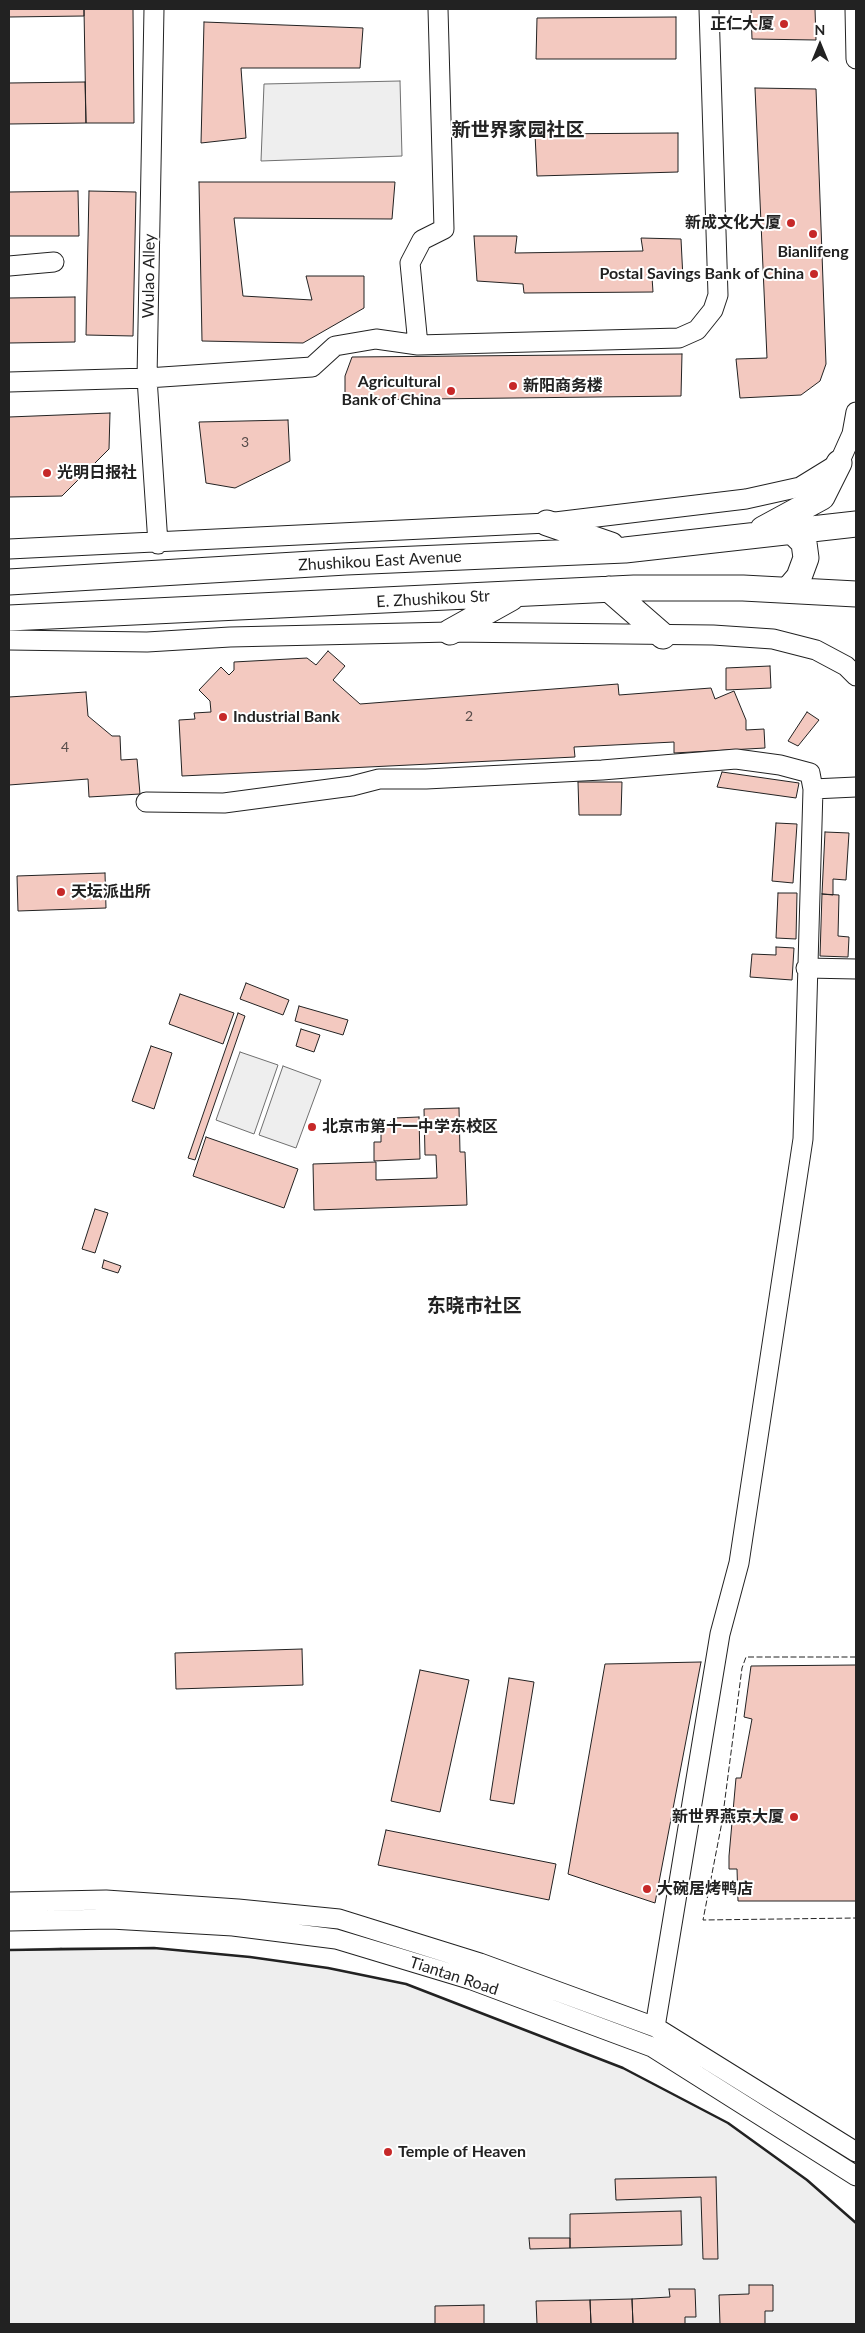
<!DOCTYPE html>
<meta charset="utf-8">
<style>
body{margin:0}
#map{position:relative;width:865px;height:2333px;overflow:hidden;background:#fff;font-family:Lato,sans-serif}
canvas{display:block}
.frame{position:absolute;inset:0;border:10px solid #222;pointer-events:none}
.north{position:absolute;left:795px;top:20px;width:50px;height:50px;-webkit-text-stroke:4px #fff;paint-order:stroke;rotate:0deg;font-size:14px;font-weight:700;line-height:20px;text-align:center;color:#222}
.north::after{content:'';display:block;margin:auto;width:18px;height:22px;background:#222;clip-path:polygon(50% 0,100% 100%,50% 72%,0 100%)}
</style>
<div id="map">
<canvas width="865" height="2333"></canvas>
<div class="frame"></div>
<div class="north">N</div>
</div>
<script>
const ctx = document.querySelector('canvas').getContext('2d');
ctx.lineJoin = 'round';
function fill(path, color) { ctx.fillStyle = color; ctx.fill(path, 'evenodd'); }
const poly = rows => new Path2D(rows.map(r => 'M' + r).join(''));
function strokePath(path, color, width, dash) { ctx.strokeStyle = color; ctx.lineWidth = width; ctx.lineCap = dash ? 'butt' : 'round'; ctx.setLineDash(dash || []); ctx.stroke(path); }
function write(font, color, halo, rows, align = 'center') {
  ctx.font = font + ' Lato,"Noto Sans SC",sans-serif'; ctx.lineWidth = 4; ctx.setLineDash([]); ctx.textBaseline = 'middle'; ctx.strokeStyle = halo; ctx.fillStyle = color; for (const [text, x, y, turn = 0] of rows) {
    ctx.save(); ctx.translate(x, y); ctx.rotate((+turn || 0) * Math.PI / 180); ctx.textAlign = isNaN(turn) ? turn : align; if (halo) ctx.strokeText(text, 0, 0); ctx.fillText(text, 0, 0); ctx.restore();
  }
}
const green = poly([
 [400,81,402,156,261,161,264,84,400,81],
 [240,1052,278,1065,254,1134,216,1120,240,1052],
 [283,1066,321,1080,296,1148,259,1135,283,1066],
 [61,1948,154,1948,250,1957,328,1968,406,1984,623,2068,728,2123,807,2180,856,2223,856,2324,9,2324,9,1950,61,1948]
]);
fill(green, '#eee');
strokePath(green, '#6f6f6f', 1);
const building = poly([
 [9,9,84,9,84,16,9,17,9,9],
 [84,9,133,9,134,123,86,123,84,9],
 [751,9,815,9,816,40,752,39,751,9],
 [676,17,676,59,536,59,537,18,676,17],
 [204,22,363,28,360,68,241,68,246,138,201,143,204,22],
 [85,82,86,123,9,124,9,83,85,82],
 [755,88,816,89,826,364,820,381,801,395,740,398,736,359,767,358,755,88],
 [678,133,678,172,537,176,535,134,678,133],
 [199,182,395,182,392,219,234,218,243,296,312,300,306,276,364,276,364,308,303,343,202,341,199,182],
 [78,191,79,236,9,236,9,192,78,191],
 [89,191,136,192,133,336,86,335,89,191],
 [474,236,517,236,515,253,643,251,641,238,681,239,683,279,652,277,653,292,524,293,523,284,477,281,474,236],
 [75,297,75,342,9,343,9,298,75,297],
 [682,354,681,396,345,400,345,376,352,357,682,354],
 [110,413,109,449,62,496,9,497,9,417,110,413],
 [288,420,290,461,235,488,206,483,199,422,288,420],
 [328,651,345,666,333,680,360,704,618,684,619,695,711,688,715,699,734,691,746,720,746,730,764,729,765,748,674,753,674,742,574,747,575,757,182,776,179,720,195,719,194,713,211,712,210,701,199,690,221,667,229,675,234,670,234,662,307,658,316,665,328,651],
 [770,666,771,688,726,690,726,668,770,666],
 [86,692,88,716,112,736,120,736,121,760,137,759,140,794,89,797,88,779,9,785,9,697,86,692],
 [807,712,819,720,798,746,788,741,807,712],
 [722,772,799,783,796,798,717,787,722,772],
 [578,782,622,782,621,815,579,815,578,782],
 [776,823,797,824,793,883,772,881,776,823],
 [825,832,849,833,846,880,833,879,833,895,822,894,825,832],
 [105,873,106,908,18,911,17,876,105,873],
 [778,893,797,893,796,939,776,938,778,893],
 [822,894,839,895,838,936,849,937,848,957,820,956,822,894],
 [776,947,794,948,792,980,750,977,752,954,776,955,776,947],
 [246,983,289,1000,283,1015,240,999,246,983],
 [180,994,234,1013,223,1044,169,1024,180,994],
 [299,1006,348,1020,343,1035,295,1021,299,1006],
 [238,1013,245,1016,195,1160,188,1158,238,1013],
 [301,1029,320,1035,314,1052,296,1046,301,1029],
 [151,1046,172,1053,154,1109,132,1101,151,1046],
 [459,1108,460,1152,465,1152,467,1205,314,1210,313,1164,376,1162,376,1180,437,1178,436,1155,425,1155,424,1109,459,1108],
 [419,1117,420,1159,374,1161,374,1142,381,1142,381,1131,383,1127,389,1127,391,1121,395,1118,419,1117],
 [206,1137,298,1169,284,1208,193,1176,206,1137],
 [95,1209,108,1213,95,1253,82,1249,95,1209],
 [104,1260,121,1266,118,1273,102,1268,104,1260],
 [302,1649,303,1685,176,1689,175,1653,302,1649],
 [701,1662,655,1903,568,1874,605,1664,701,1662],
 [856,1665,856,1901,738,1901,737,1869,729,1869,729,1856,736,1778,741,1778,752,1719,744,1717,751,1666,856,1665],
 [420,1670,469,1680,440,1812,391,1801,420,1670],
 [509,1678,534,1682,514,1804,490,1800,509,1678],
 [386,1830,556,1864,549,1900,378,1865,386,1830],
 [716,2177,718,2259,703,2259,701,2197,616,2200,615,2179,716,2177],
 [681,2211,682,2245,570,2248,570,2214,681,2211],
 [529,2238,570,2238,570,2248,530,2249,529,2238],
 [749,2285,773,2285,773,2311,765,2311,765,2324,720,2324,719,2295,749,2294,749,2285],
 [669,2289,695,2289,696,2317,685,2317,685,2324,633,2324,632,2299,670,2297,669,2289],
 [632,2299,633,2324,591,2324,590,2300,632,2299],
 [590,2300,591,2324,537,2324,536,2301,590,2300],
 [484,2305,484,2324,435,2324,435,2306,484,2305]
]);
fill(building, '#f3c9c0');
strokePath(building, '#222', 1);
const minor = poly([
 [154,9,147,378,158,544],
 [855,9,856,59],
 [9,266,54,262],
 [418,345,410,263,422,240,444,229,438,9],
 [9,382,147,378,312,367,335,346,376,339,418,345,679,338,697,330,713,310,718,295,709,9],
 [9,549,547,523,746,499,800,487,839,463,852,434,856,412],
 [9,640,147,642,230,637,450,632,713,635,773,639,816,650,846,666,856,676],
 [146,802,224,803,352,786,379,779,426,779,602,770,736,759,780,765,810,773,813,789],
 [806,968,856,969],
 [9,1902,106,1900,238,1909,339,1919,480,1963,655,2027,856,2152],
 [9,1921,111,1919,233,1926,336,1939,472,1980,652,2047,856,2176],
 [655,2027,720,1634,739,1563,803,1139,813,789,856,787]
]);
const major = poly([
 [547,523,611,545],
 [763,529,822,497,839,463],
 [9,582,346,562,625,550,856,524],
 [609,589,663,636],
 [788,590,799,577,806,558,804,543,791,530],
 [9,618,634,588,743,588,856,594],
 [450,632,511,598]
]);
strokePath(minor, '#222', 21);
strokePath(major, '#222', 27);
strokePath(minor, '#fff', 19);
strokePath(major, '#fff', 25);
strokePath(poly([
 [856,1657,746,1657,742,1668,722,1822,703,1920,856,1918]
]), '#222', 1, [6, 2.5]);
strokePath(poly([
 [9,1950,154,1948,250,1957,328,1968,406,1984,623,2068,728,2123,807,2180,856,2223]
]), '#222', 2.5);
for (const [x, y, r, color] of [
 [784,24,5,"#c62828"],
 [791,223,5,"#c62828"],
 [813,234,5,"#c62828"],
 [814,274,5,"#c62828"],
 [513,386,5,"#c62828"],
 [451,391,5,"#c62828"],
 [47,473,5,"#c62828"],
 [223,717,5,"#c62828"],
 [61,892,5,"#c62828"],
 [312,1127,5,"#c62828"],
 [794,1817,5,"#c62828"],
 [647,1889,5,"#c62828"],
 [388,2152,5,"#c62828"]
]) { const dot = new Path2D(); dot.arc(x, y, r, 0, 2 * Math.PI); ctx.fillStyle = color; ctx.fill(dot); strokePath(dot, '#fff', 2); }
write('14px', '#564c4a', null, [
 ["3",245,442],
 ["2",469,716],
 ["4",65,747]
]);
write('bold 16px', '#222', '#fff', [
 ["正仁大厦",774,24,"right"],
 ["新成文化大厦",781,223,"right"],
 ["Bianlifeng",813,252,"center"],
 ["Postal Savings Bank of China",804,274,"right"],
 ["Agricultural",441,382,"right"],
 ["Bank of China",441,400,"right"],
 ["新阳商务楼",523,386],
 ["光明日报社",57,473],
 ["Industrial Bank",233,717],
 ["天坛派出所",71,892],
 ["北京市第十一中学东校区",322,1127],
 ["新世界燕京大厦",784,1817,"right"],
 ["大碗居烤鸭店",657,1889],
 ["Temple of Heaven",398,2152]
], 'left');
write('16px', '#222', '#fff', [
 ["Wulao Alley",149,276,-89],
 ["Zhushikou East Avenue",380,561,-3],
 ["E. Zhushikou Str",433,599,-3],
 ["Tiantan Road",454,1976,18]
]);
write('bold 19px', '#222', '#fff', [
 ["新世界家园社区",518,130],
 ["东晓市社区",474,1306]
]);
</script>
